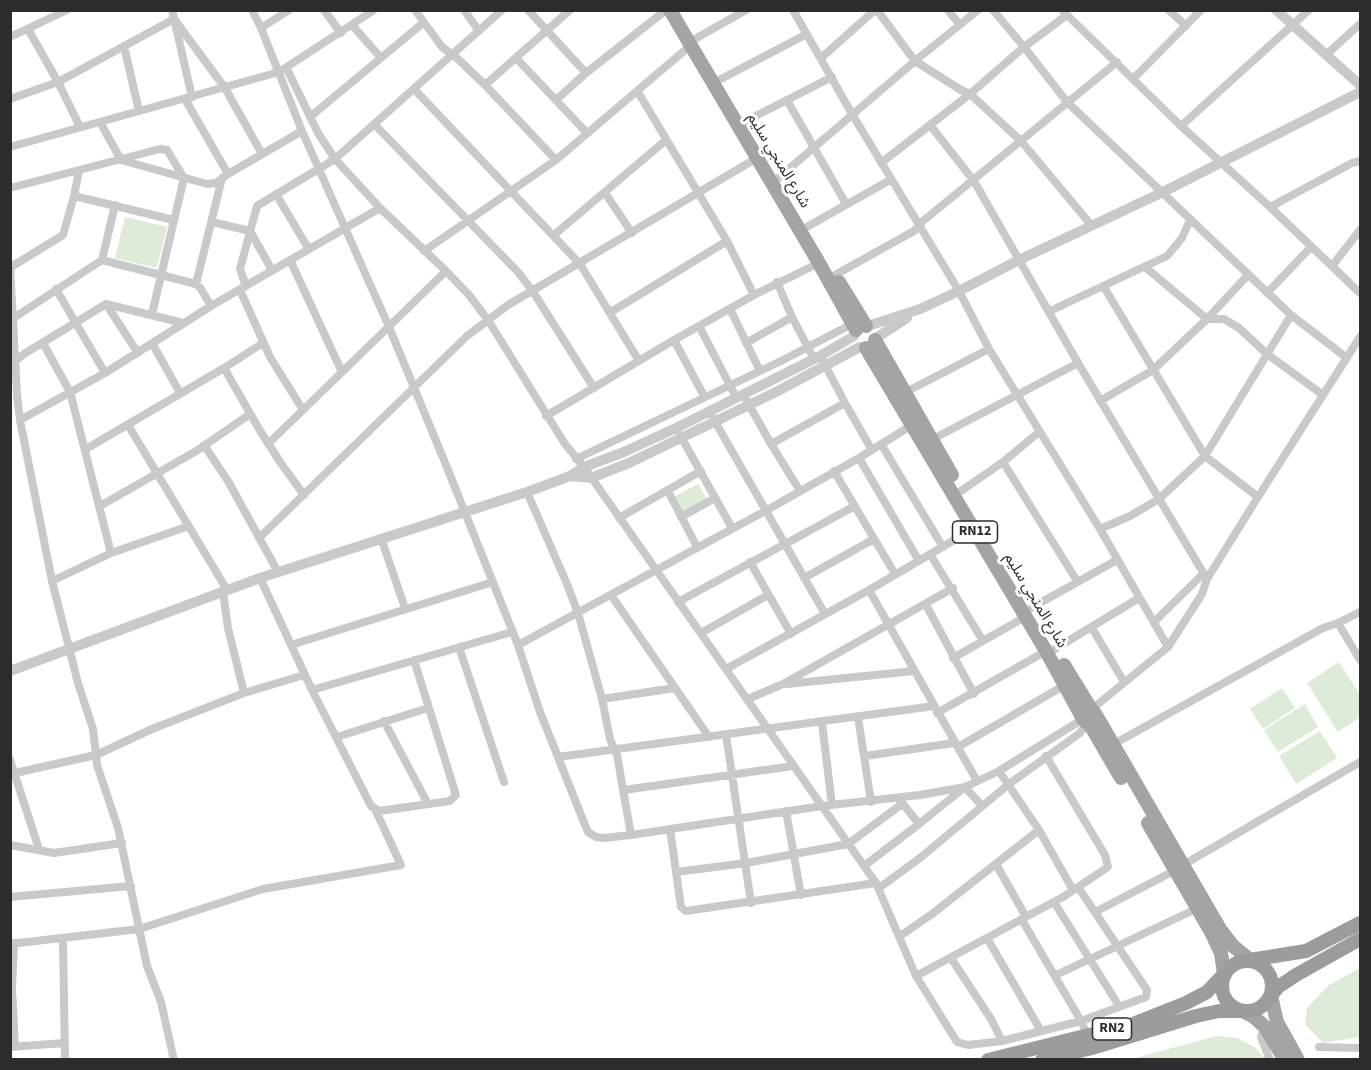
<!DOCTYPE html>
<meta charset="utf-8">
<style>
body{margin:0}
#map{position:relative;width:1371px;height:1070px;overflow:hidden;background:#fff;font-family:"Source Sans 3",sans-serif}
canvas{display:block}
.frame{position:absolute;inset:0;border:12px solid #2c2c2c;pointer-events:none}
</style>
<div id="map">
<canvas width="1371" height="1070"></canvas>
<div class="frame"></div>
</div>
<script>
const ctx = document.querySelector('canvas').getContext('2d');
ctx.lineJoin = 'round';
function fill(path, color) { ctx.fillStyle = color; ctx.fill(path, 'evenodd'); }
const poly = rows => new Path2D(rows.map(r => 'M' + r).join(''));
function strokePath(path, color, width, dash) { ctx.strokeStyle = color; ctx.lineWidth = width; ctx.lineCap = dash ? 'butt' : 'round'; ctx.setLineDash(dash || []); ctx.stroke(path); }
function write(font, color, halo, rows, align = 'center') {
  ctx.font = font + ' "Source Sans 3","Noto Sans Arabic",sans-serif'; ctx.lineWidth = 6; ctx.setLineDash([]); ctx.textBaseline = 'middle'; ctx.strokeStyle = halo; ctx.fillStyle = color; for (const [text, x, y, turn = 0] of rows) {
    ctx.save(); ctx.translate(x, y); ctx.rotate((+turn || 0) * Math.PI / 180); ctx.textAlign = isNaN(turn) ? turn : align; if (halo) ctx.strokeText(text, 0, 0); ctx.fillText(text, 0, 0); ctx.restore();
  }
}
fill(poly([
 [125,217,167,227,157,268,115,258],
 [698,484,707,499,682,513,674,497],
 [1339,662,1360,695,1360,717,1338,732,1307,683],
 [1282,688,1295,708,1263,729,1250,709],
 [1305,704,1318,727,1278,752,1264,730],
 [1320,731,1337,758,1296,784,1279,756],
 [1360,968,1360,1037,1323,1043,1305,1024,1307,1008,1329,985],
 [1216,1036,1237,1038,1256,1048,1265,1059,1132,1059]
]), '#deebd8');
strokePath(poly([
 [172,10,192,97],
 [252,10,261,28,302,131,389,327,446,465,518,645,540,712,585,825,588,832,596,837,604,838,631,835],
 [324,10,341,33],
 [415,10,442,47,458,59,485,85,556,160],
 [464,10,479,31],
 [528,10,586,73],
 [793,10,852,114,959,291,989,349,1100,529,1168,647],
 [877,10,915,61,961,90,970,94,1021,141,1092,226],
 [948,10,959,24],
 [993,10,1024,47,1067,102,1291,315,1347,358],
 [1062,10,1181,126,1270,207,1360,293],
 [1169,10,1186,26],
 [352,25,381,58],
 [261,28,289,10],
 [28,29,58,82,80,127],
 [10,37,67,10],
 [695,39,746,10],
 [124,46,139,111],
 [1327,54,1360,24],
 [821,58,875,10],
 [517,59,587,133],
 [287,69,318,133,335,159,380,208,446,271,469,295,488,320,565,444,584,467,876,883,916,976,957,1042,968,1045,1002,1041,1081,1021,1146,997,1147,990,1078,887],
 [1134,78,1201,10],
 [719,80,807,34],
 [485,85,570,10],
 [415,90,580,264,639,361],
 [638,92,727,241,754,295],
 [10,99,58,82,174,19,225,88,262,154],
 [185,99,228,174],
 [556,100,586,73,666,10],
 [787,100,846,204],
 [310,117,423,23],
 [100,122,121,160,207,184,216,183,228,174,302,131],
 [744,122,832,77],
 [375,125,517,271,532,290,594,388],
 [930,125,974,181,1078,363,1207,579],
 [1181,126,1309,10],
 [10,147,279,72,374,10],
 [881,163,970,94,1024,47,1067,15],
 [776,180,915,61,978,10],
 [10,188,160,149,167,150,184,178,152,314],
 [605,193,632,233],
 [276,194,308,248],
 [74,196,174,220],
 [1270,207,1352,163,1360,161],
 [212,222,250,231,272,270],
 [805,228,890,180],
 [554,235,666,140],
 [424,251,556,160,691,45],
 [102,260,196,284,201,289,211,306],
 [290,260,342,372],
 [10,265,17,395,20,420,52,581,78,683,93,729,96,755,152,729,244,693,228,628,223,592],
 [1332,266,1360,230],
 [11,267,63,235,74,196,79,171],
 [1145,267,1207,319,1224,319,1239,328,1267,354,1323,395],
 [835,275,914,231,923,221,1117,62],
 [777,282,792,317,814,359],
 [196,284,222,178],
 [246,286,240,269,257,206,335,159,502,10],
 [1104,287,1205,456,1258,497],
 [56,289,105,373],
 [240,290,270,357,303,410],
 [1267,293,1311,247],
 [106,304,138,353],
 [730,309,760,371],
 [1050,311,1167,256,1182,238,1190,220],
 [611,312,727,241],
 [12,319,102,260,115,205],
 [699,326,736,397],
 [674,340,704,396],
 [43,343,70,392,111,553,52,581],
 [152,343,180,393],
 [746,343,792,317],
 [823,361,845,403],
 [13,363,24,354,106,304,183,323],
 [224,368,259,429,280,462,304,495],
 [904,393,989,349],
 [747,401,771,444,800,491],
 [1100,401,1153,370,1207,319,1248,275],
 [709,411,825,614],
 [546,416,674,340,754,295,819,263],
 [20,420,105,373,211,306,380,208],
 [128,425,227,590],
 [680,435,732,528],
 [931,440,1078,363],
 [269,443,446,271],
 [771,444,845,403,872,450],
 [881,444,943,547],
 [204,445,228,481,278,572],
 [86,449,224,368,263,343],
 [859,458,919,561],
 [576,459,783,360,852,324],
 [1003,462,1077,581],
 [834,471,895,574],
 [668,491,697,547],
 [961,491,1003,462,1039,432],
 [527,492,567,584,578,613,602,699,610,739,617,755,631,835,822,806,920,795,965,787,999,771,1039,830,1073,890],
 [100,506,198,450,250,414],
 [681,517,715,498],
 [619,518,701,471],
 [1100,529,1130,516,1159,499,1205,456,1291,315],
 [259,538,467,336,508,305,757,158],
 [381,538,405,608],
 [111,553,189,526],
 [930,554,983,641],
 [750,562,791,634],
 [260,578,312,690,371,806,379,811,450,801,456,795,414,660],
 [804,578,874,539],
 [869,590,977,781],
 [611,595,709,737],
 [678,602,855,506],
 [926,605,974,694],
 [1031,608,1117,560],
 [1154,622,1204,573],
 [1338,623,1360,660],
 [1092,628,1124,682],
 [701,633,768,595],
 [291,645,493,582],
 [518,645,767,510,859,458,912,425],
 [459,647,504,782],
 [1055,649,1139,598],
 [953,658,1025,617],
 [726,669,869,590,973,529],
 [787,684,914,671],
 [312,690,512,632],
 [244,693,304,675],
 [602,699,675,688],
 [748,699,783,684,953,588],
 [1093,711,1098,704,1168,647,1202,594,1207,579,1258,497,1360,337],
 [937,713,1046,651],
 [858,717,871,802],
 [384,721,428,804],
 [822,723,832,805],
 [726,735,751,903],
 [337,737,428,708],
 [1112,745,1323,628,1338,623,1360,612],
 [958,747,1065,685],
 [865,756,954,743],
 [558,757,934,706],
 [10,760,39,849],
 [999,771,1083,719],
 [15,773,96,755,97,765,118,828,147,966,161,1002,174,1060],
 [624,790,793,766],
 [786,811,801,895],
 [919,824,965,787,982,806],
 [670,829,681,907,686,911,876,883],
 [10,845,54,853,122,843],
 [996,864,1026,917],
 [1183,865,1360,762],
 [864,866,919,824,899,799],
 [676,872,746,863,848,844,902,804],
 [879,888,920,858,1009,784,1080,733,1087,723],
 [10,897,131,886],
 [1054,902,1119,1006],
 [1095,912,1174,871],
 [1022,920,1081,1021,1089,1039],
 [900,936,932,914,1039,830],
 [987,938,1041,1031],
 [63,939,65,1060],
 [14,943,12,989,15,1047],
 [10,944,139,929,263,889,401,865,375,809],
 [951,958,991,1019,1002,1041],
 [1056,975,1198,908],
 [916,976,1063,897,1108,867,1105,855,1046,756],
 [1265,1027,1261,1037,1270,1060],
 [11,1047,64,1043],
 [1319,1047,1360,1048]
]), '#c9c9c9', 8);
strokePath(poly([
 [1276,10,1360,85],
 [868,326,920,309,959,291,1019,260,1161,193,1360,92],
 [876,338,907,318],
 [570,476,591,478,629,463,776,392,860,347],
 [10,671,260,578,527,492,570,476,584,467,624,452,676,428,820,356,854,336]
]), '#c9c9c9', 10);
strokePath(poly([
 [670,10,819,263,856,330],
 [839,282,866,326],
 [875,340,952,475],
 [866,348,1046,651,1083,719,1087,723,1092,722,1096,715,1093,711,1088,709,1084,712,1082,717],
 [1064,665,1091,709],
 [1096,715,1220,929,1233,946,1250,960],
 [1089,723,1121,778],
 [1148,823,1211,932,1221,953,1224,974],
 [1271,996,1277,1022,1298,1060],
 [1243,1011,1254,1017,1265,1027,1285,1060]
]), '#a4a4a4', 14);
strokePath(poly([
 [1250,960,1306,951,1360,923],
 '1222 986a25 25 0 1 1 50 0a25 25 0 1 1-50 0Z',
 [1271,996,1278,987,1296,975,1360,939],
 [988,1060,1133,1024,1186,1003,1207,992,1224,974],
 [1042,1060,1092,1048,1196,1016,1219,1011,1243,1011]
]), '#9c9c9c', 14);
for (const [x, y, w] of [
 [975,532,45],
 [1112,1029,39]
]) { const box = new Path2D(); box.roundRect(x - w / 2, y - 11, w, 22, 4.5); ctx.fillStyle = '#fff'; ctx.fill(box); strokePath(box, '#2c2c2c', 1.5); }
write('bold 14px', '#2c2c2c', null, [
 ["RN12",975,532],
 ["RN2",1112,1029]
]);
write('15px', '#2c2c2c', '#fff', [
 ["شارع المنجي سليم",778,161,59],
 ["شارع المنجي سليم",1035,601,59]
]);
</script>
